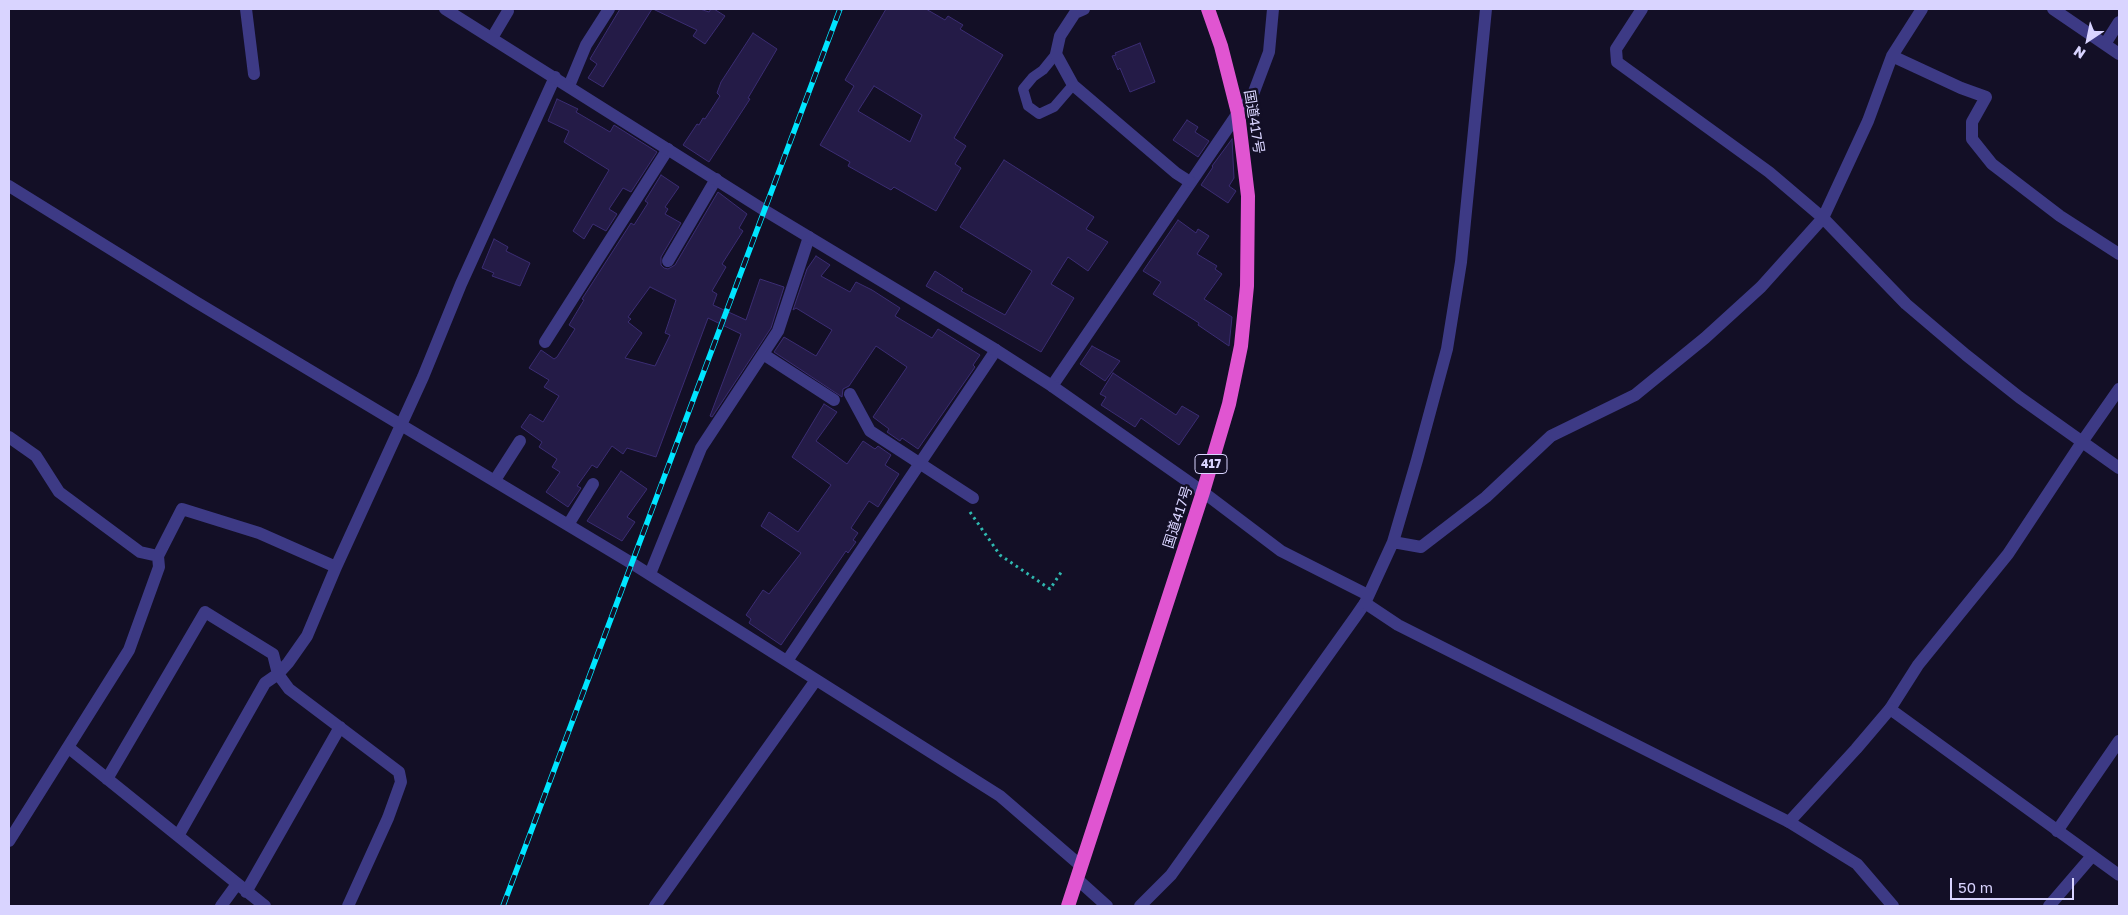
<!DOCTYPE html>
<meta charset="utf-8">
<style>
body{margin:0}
#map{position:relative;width:2128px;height:915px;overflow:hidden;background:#130f26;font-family:"Golos Text",sans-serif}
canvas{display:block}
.frame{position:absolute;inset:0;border:10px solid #d9d4ff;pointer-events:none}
.north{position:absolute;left:2063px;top:15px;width:50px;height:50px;-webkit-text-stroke:4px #130f26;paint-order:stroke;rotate:214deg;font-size:14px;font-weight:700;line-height:20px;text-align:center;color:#d9d4ff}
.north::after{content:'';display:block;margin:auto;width:18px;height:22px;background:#d9d4ff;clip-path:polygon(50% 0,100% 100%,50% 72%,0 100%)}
.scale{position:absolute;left:1950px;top:878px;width:124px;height:22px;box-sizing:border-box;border:2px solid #d9d4ff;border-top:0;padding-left:6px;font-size:15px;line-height:18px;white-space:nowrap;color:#d9d4ff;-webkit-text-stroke:4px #130f26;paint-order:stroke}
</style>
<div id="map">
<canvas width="2128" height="915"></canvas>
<div class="frame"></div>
<div class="north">N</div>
<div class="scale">50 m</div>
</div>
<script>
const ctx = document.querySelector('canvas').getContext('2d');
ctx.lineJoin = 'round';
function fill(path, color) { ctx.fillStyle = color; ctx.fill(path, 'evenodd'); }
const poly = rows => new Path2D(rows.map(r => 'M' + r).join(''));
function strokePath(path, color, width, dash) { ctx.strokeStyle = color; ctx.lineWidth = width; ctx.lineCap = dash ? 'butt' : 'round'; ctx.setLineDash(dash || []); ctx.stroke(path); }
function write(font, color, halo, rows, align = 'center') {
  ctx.font = font + ' "Golos Text","Noto Sans JP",sans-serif'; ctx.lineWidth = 5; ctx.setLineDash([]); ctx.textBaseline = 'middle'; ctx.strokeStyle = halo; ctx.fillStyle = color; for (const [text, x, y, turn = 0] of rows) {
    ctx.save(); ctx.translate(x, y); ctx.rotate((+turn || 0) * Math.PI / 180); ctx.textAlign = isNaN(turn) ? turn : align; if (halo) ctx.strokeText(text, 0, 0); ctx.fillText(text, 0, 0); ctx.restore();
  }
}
const building = poly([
 [620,9,652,9,603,87,588,78,597,64,590,59,620,9],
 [653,9,700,9,709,12,711,9,714,9,725,16,705,44,693,36,697,30,653,9],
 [886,9,926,9,945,20,948,16,963,25,960,29,1003,55,954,138,966,146,955,164,961,168,936,211,894,187,891,190,848,166,850,162,820,145,854,86,845,80,886,9],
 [874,86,922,115,910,142,858,111,874,86],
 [753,33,777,49,748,98,750,99,709,162,683,145,697,124,699,125,703,118,705,119,720,96,717,93,721,82,753,33],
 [1140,43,1155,82,1130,92,1120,68,1118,70,1112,56,1116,55,1115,53,1140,43],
 [557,99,578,109,576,112,610,132,614,125,657,152,631,192,623,188,609,209,617,214,606,231,593,224,584,239,573,231,609,170,564,142,569,131,548,121,557,99],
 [1187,120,1198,127,1195,132,1209,141,1198,157,1173,140,1187,120],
 [1232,139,1234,178,1229,186,1236,191,1228,203,1201,185,1213,167,1212,166,1232,139],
 [1004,160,1094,217,1086,229,1108,242,1088,271,1068,257,1051,284,1074,298,1041,352,926,286,935,271,963,289,961,291,1005,315,1032,271,960,227,1004,160],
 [661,175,679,187,665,207,668,209,665,214,681,223,661,257,661,265,664,268,668,269,675,265,718,192,747,214,739,228,743,231,722,264,726,267,712,291,717,294,713,305,746,320,760,279,784,287,771,328,712,417,710,416,741,334,708,318,656,457,627,448,623,454,612,446,597,468,592,465,577,486,581,488,568,507,546,492,560,472,552,467,557,459,539,447,542,442,521,427,530,414,543,422,559,396,544,387,549,380,529,368,541,350,554,359,557,357,575,329,569,325,584,300,582,299,631,223,634,225,648,203,645,201,661,175],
 [650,287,676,300,665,333,670,335,655,366,625,358,642,333,628,322,631,319,628,317,650,287],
 [1178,220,1196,233,1198,229,1209,236,1197,254,1217,266,1215,269,1222,274,1204,299,1232,317,1229,346,1198,325,1199,323,1153,294,1161,282,1143,271,1178,220],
 [494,239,508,247,506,251,530,263,520,286,492,276,494,273,482,268,494,239],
 [816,256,830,265,821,276,850,292,856,282,872,290,900,308,895,316,932,338,938,329,980,355,973,365,975,367,918,449,902,438,900,441,887,432,889,429,873,417,907,367,876,346,849,386,843,389,842,397,774,352,784,337,816,356,832,330,796,308,793,310,807,269,816,256],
 [1092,346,1120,361,1105,381,1080,364,1092,346],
 [1113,373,1176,415,1182,406,1199,416,1179,445,1141,418,1135,427,1101,405,1106,397,1100,394,1113,373],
 [824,404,837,412,816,441,847,464,863,441,875,449,878,446,891,455,885,465,899,474,878,507,869,501,851,528,858,533,853,540,856,542,848,553,846,551,781,645,749,623,751,619,746,615,763,590,769,594,801,553,761,526,769,512,798,532,831,485,792,457,824,404],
 [621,471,647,489,627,517,635,522,622,541,587,521,621,471]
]);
fill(building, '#241b47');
strokePath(building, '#3b2d73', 1);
strokePath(poly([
 [970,512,1000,555,1050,589,1062,571]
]), '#2fb8b0', 3, [2.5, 4]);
strokePath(poly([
 [1056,54,1043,70,1033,77,1023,89,1028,106,1039,114,1054,107,1073,85]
]), '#3d3a85', 10);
strokePath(poly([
 [246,9,254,74],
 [1642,9,1616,49,1617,62,1769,172,1823,218,1906,304,1966,355,2019,397,2119,468],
 [2053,9,2119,54],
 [492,38,508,11],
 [2105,44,2119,22],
 [1892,56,1961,88,1986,97,1972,122,1972,139,1992,164,2060,216,2119,254],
 [569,86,586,45,609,9],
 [9,186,196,302,633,564,1000,796,1081,866],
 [668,261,716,179],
 [545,342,668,149],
 [763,354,834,400],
 [1052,386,1238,113,1252,97,1269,52,1273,9],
 [850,394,870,431,973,498],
 [9,437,36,456,59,492,140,552,158,556],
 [495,480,520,441],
 [568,525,593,484],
 [1393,542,1421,547,1486,497,1551,436,1635,395,1705,338,1761,287,1823,218,1868,121,1892,56,1922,9],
 [650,574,701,448,778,331,809,237],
 [787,661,996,350],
 [1890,709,1918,665,2008,554,2082,442,2119,389],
 [69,748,265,906],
 [107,779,205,612,273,654,278,674,289,689,399,772,401,782,388,818,348,906],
 [1789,822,1857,864,1893,906],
 [2057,831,2119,741],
 [178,836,265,683,278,674,288,663,307,636,336,567,423,377,461,284,555,77],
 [9,841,129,650,159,567,158,556,182,509,259,533,336,567],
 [1077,879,1107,906],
 [246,892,340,727],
 [221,906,237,884],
 [655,906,816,680],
 [1140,906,1171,875,1356,616,1365,603,1393,542,1417,460,1447,349,1461,262,1486,9],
 [2049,906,2092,856]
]), '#3d3a85', 12);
strokePath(poly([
 [445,9,764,210,996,350,1052,386,1203,492,1281,551,1368,595],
 [1084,9,1075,13,1060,36,1056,54,1073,85,1176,173,1190,182],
 [1365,603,1398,625,1789,822,1856,749,1890,709,2119,875]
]), '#3d3a85', 12);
strokePath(poly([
 [1068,906,1203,492,1229,404,1241,346,1247,286,1248,196,1238,113,1221,46,1208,9]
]), '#e055d1', 14);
const rail = poly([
 [503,906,840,9]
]);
strokePath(rail, '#00e5ff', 5.5);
strokePath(rail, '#130f26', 4, [11]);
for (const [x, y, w] of [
 [1211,464,32]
]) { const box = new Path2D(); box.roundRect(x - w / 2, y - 9.5, w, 19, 4); ctx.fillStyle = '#130f26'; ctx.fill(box); strokePath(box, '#d9d4ff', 1); }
write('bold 12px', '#d9d4ff', null, [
 ["417",1211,464]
]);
write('14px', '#d9d4ff', '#130f26', [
 ["国道417号",1254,122,81],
 ["国道417号",1178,517,-72]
]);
</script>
